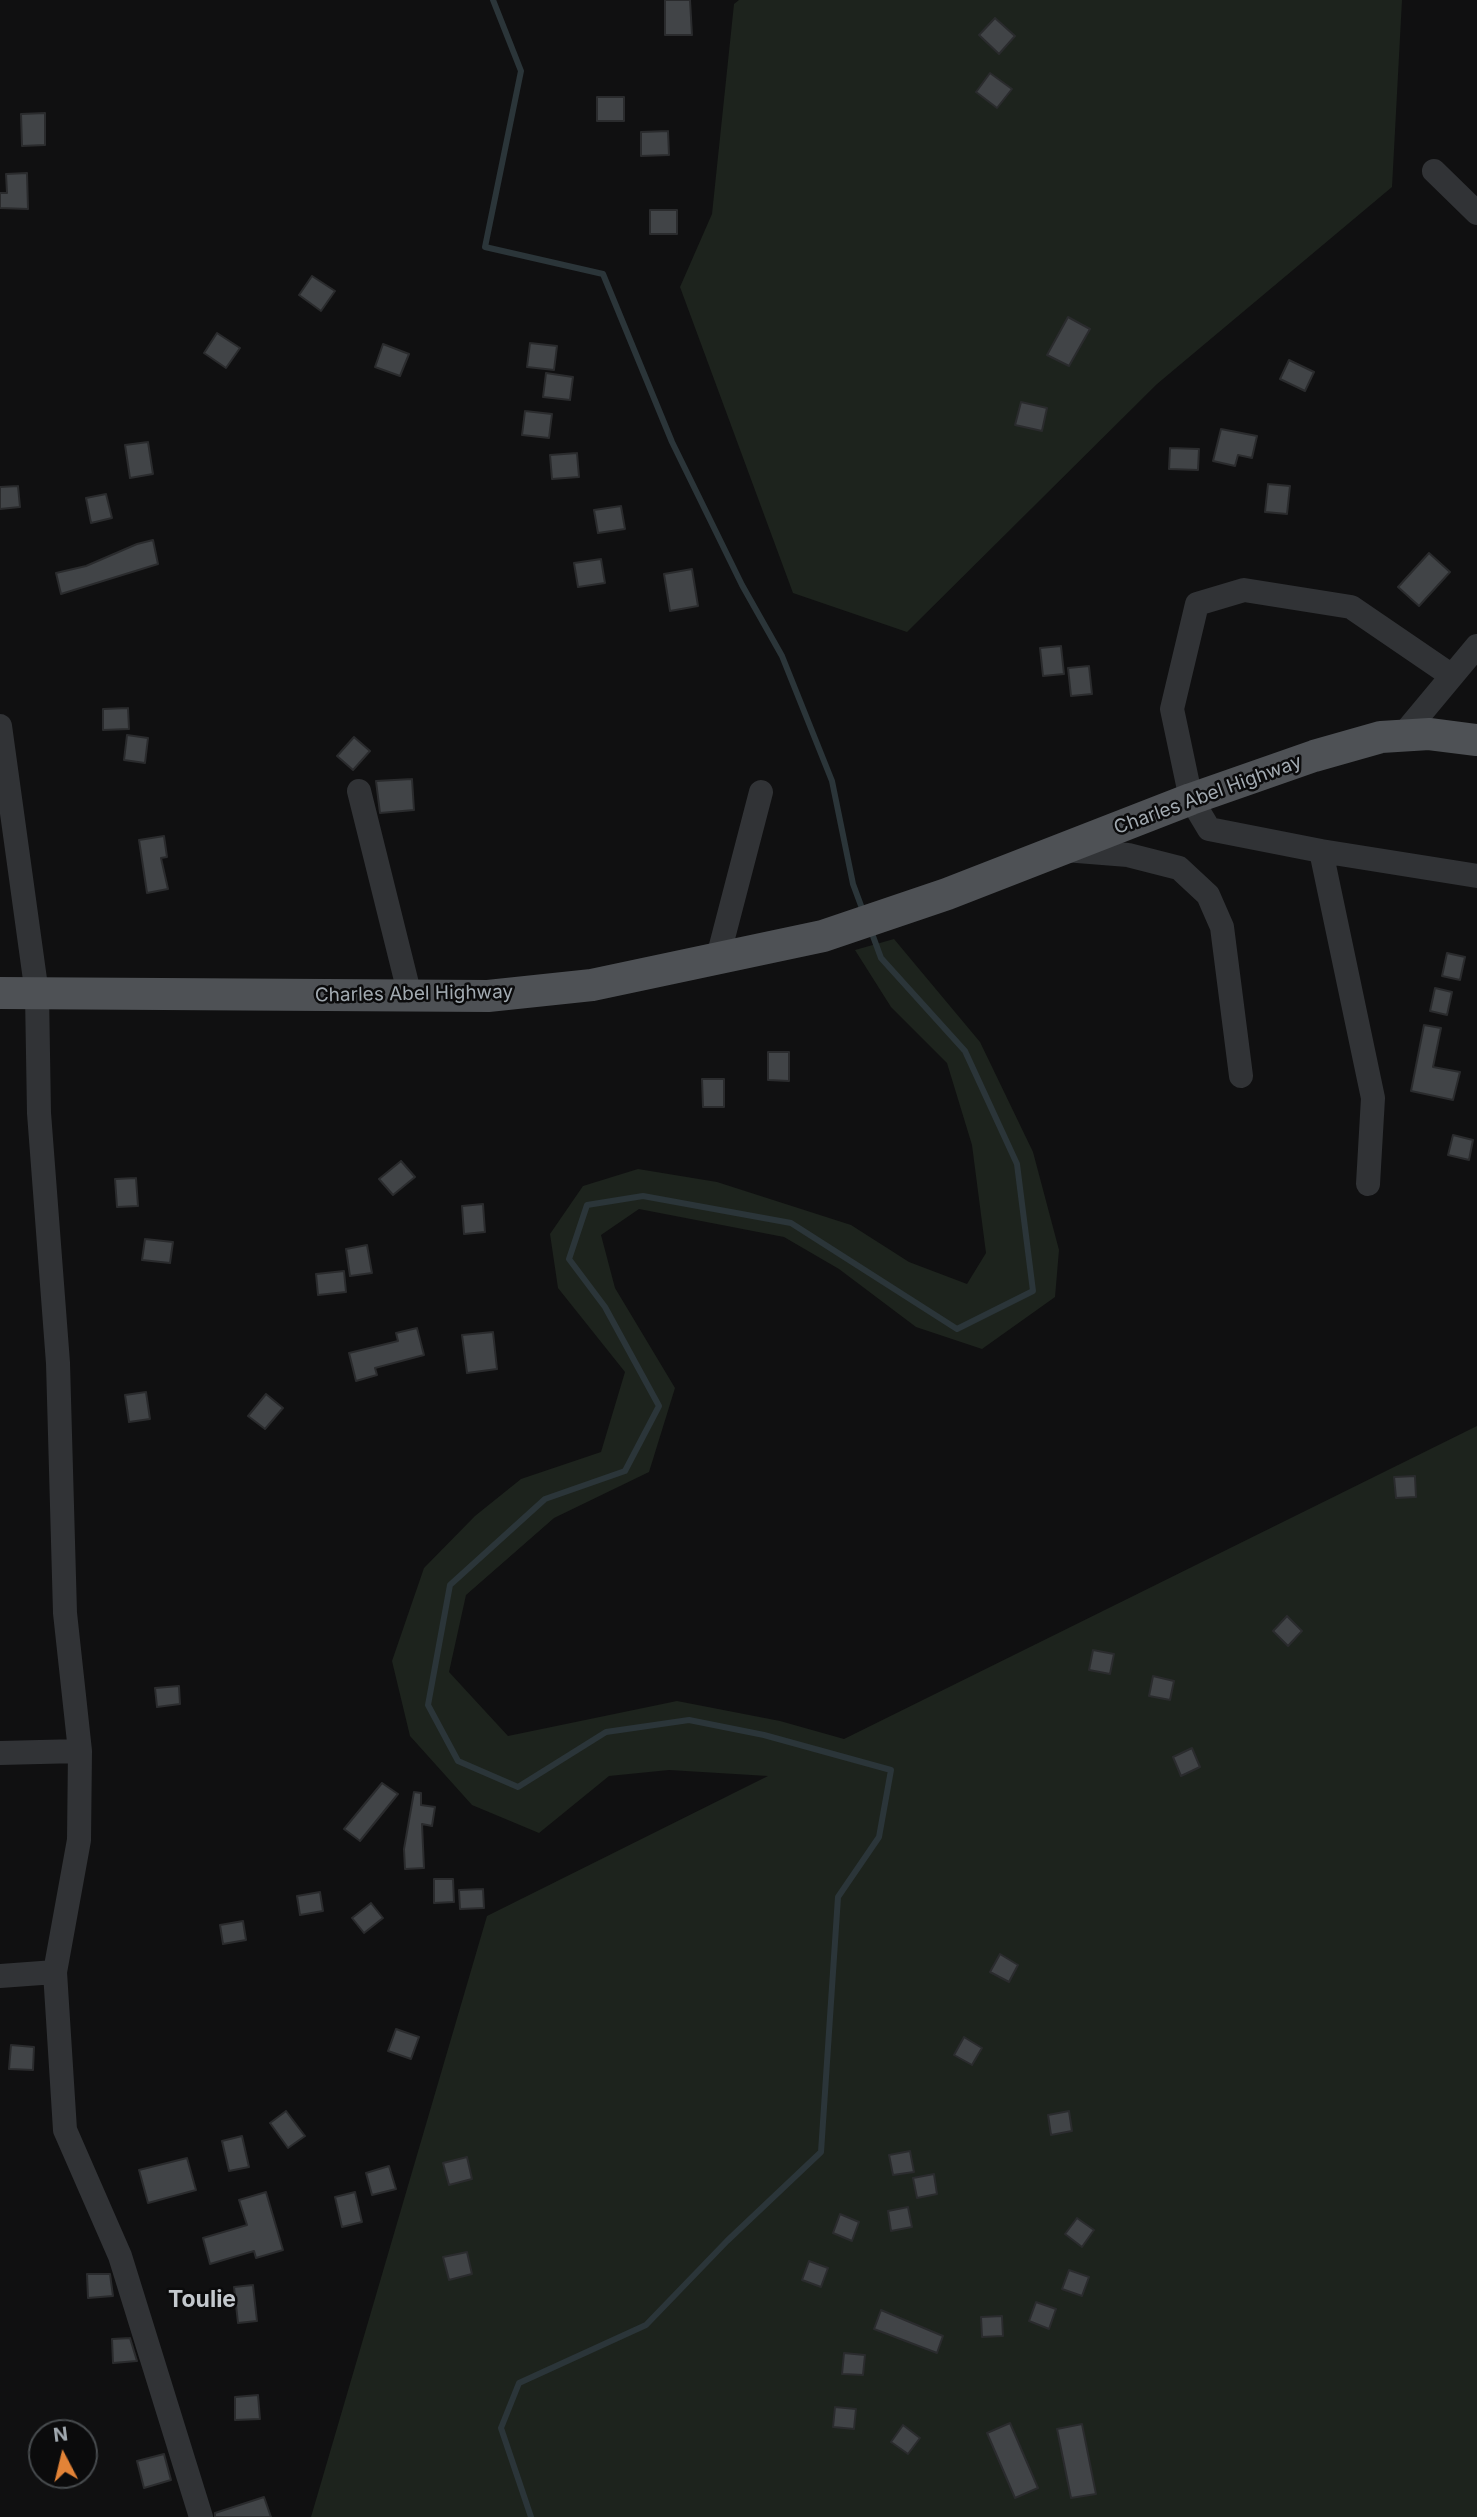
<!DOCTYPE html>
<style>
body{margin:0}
#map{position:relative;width:1477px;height:2517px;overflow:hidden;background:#101011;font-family:Inter,sans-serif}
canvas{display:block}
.north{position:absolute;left:28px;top:2419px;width:70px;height:70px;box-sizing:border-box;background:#0b0b0c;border:2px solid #474b4e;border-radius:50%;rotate:353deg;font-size:19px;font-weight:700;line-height:28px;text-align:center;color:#a2aab1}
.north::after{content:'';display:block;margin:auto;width:24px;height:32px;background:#e28337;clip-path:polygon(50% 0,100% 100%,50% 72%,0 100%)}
</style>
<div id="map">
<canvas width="1477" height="2517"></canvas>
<div class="north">N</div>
</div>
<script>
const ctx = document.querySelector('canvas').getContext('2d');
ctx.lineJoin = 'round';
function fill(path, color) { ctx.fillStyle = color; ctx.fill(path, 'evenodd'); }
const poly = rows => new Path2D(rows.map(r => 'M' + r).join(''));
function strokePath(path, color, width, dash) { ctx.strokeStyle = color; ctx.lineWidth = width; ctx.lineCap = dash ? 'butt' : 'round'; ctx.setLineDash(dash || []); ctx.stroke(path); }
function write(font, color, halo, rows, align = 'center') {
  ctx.font = font + ' Inter,sans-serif'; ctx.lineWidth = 5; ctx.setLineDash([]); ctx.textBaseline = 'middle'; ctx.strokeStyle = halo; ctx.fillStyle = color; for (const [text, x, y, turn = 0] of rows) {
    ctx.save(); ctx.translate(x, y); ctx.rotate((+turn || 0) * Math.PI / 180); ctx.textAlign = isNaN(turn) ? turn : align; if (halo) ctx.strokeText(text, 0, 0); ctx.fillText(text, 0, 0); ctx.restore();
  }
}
fill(poly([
 [739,0,1402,0,1392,187,1157,384,907,632,793,593,680,287,712,214,734,4],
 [894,939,980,1042,1033,1152,1059,1250,1055,1297,982,1349,916,1327,839,1269,784,1237,639,1209,601,1235,615,1288,675,1388,649,1472,554,1518,466,1595,449,1672,508,1736,677,1701,780,1721,844,1739,1477,1426,1477,2517,311,2517,487,1916,768,1776,669,1770,609,1776,539,1833,472,1805,410,1736,392,1661,424,1568,475,1516,521,1479,601,1452,625,1372,558,1288,550,1234,583,1186,638,1169,717,1182,851,1225,909,1262,967,1284,986,1253,972,1145,947,1063,891,1007,855,950]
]), '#1d231d');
strokePath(poly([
 [493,0,521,71,485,247,603,274,672,442,742,585,782,656,832,781,853,884,863,911],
 [531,2517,501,2428,519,2383,646,2325,727,2241,821,2152,838,1897,879,1837,891,1770,764,1735,689,1720,606,1732,518,1787,458,1761,428,1705,450,1585,545,1499,625,1471,659,1406,605,1307,569,1259,587,1205,643,1196,791,1223,957,1329,1033,1291,1017,1164,965,1051,881,958,870,928]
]), '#2b3539', 6);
const building = poly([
 [665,0,690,0,692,35,665,35,665,0],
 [995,18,1015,36,999,54,979,35,995,18],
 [990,73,1012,89,997,108,976,92,990,73],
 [597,97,624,97,624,121,597,121,597,97],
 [45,113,45,145,22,146,21,114,45,113],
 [668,131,669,155,641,156,641,132,668,131],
 [27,173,28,209,0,208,0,193,7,193,6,174,27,173],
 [650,210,677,210,677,234,650,234,650,210],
 [312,276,335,291,321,311,299,295,312,276],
 [1068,317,1090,329,1069,366,1047,355,1068,317],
 [217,333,240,348,226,368,204,353,217,333],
 [530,343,557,346,554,370,527,367,530,343],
 [383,344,409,354,400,376,375,367,383,344],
 [1289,360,1314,372,1305,391,1280,379,1289,360],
 [546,373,573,377,570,400,543,397,546,373],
 [1021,402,1047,408,1042,431,1015,425,1021,402],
 [525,411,552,414,549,438,522,435,525,411],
 [1221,429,1257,436,1252,458,1238,455,1235,466,1213,461,1221,429],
 [148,442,153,474,130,478,125,445,148,442],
 [1170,448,1199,449,1198,470,1169,469,1170,448],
 [577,453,579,477,552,479,550,455,577,453],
 [1268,484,1290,486,1287,514,1265,512,1268,484],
 [18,486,20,507,0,509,0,487,18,486],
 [106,494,112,518,91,523,86,498,106,494],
 [621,506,625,529,598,533,594,510,621,506],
 [153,540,158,564,61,594,56,573,86,566,137,544,153,540],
 [1429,553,1450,572,1419,606,1398,587,1429,553],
 [601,559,605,583,578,587,574,563,601,559],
 [692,569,698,606,670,611,664,574,692,569],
 [1061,646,1064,674,1043,676,1040,648,1061,646],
 [1089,666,1092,694,1071,696,1068,668,1089,666],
 [128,708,129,729,103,730,103,709,128,708],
 [127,735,148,738,145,763,124,760,127,735],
 [354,737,370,751,353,770,337,756,354,737],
 [412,779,414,810,380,813,376,781,412,779],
 [164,836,167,857,161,858,168,889,147,893,139,840,164,836],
 [1447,953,1465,957,1460,980,1442,976,1447,953],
 [1435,988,1452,992,1447,1015,1430,1011,1435,988],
 [1424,1025,1441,1028,1433,1067,1460,1072,1453,1100,1411,1091,1424,1025],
 [768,1052,789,1052,789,1081,768,1080,768,1052],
 [702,1079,724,1079,724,1107,703,1107,702,1079],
 [1453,1135,1473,1140,1469,1160,1448,1155,1453,1135],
 [401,1161,415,1177,393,1195,379,1179,401,1161],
 [136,1178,138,1206,117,1207,115,1179,136,1178],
 [483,1204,485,1232,464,1234,462,1206,483,1204],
 [145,1239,173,1242,170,1263,142,1260,145,1239],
 [367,1245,372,1273,350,1276,346,1249,367,1245],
 [344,1271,346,1292,318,1295,316,1274,344,1271],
 [417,1328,424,1355,375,1368,377,1375,356,1381,349,1353,398,1341,396,1333,417,1328],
 [493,1332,497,1369,467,1373,462,1335,493,1332],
 [146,1392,150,1419,129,1422,125,1395,146,1392],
 [266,1394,283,1408,265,1429,248,1416,266,1394],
 [1415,1476,1416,1497,1396,1498,1394,1477,1415,1476],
 [1287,1616,1302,1631,1288,1646,1273,1631,1287,1616],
 [1093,1650,1114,1654,1110,1674,1089,1670,1093,1650],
 [1153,1676,1174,1681,1170,1700,1149,1696,1153,1676],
 [179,1686,180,1704,157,1707,155,1688,179,1686],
 [1192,1748,1200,1767,1181,1776,1173,1757,1192,1748],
 [382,1783,398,1794,360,1841,344,1829,382,1783],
 [414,1792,421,1793,421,1805,435,1807,432,1826,422,1824,424,1868,405,1869,404,1849,414,1792],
 [434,1879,453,1879,454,1902,434,1903,434,1879],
 [483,1889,484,1908,460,1909,459,1890,483,1889],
 [320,1892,323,1911,300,1915,297,1896,320,1892],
 [371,1903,383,1918,364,1933,352,1918,371,1903],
 [243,1921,246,1940,223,1944,220,1925,243,1921],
 [1000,1954,1018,1965,1009,1982,990,1972,1000,1954],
 [396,2029,419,2037,411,2059,388,2051,396,2029],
 [964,2037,982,2048,972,2065,954,2055,964,2037],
 [11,2045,34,2047,33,2070,9,2069,11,2045],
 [286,2111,305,2136,288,2148,270,2123,286,2111],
 [1069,2111,1072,2131,1051,2135,1048,2115,1069,2111],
 [242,2136,249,2167,229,2171,222,2141,242,2136],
 [910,2151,914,2172,893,2175,889,2155,910,2151],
 [467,2157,472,2179,449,2185,443,2163,467,2157],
 [187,2158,196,2190,148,2203,139,2170,187,2158],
 [389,2166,396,2189,372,2195,366,2173,389,2166],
 [934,2174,937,2194,917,2198,913,2178,934,2174],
 [266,2192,283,2250,256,2258,254,2251,210,2264,203,2238,247,2225,239,2200,266,2192],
 [355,2192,362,2222,342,2227,335,2197,355,2192],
 [908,2207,912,2227,891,2231,888,2211,908,2207],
 [840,2214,859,2222,852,2241,833,2233,840,2214],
 [1077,2218,1094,2230,1082,2247,1065,2234,1077,2218],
 [467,2252,472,2274,449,2280,443,2257,467,2252],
 [809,2261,828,2268,821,2287,802,2280,809,2261],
 [1069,2270,1089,2277,1082,2296,1062,2289,1069,2270],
 [87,2274,110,2274,113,2296,88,2298,87,2274],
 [253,2285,257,2321,238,2323,234,2287,253,2285],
 [1036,2302,1056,2309,1049,2329,1029,2321,1036,2302],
 [881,2310,943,2336,937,2353,874,2329,881,2310],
 [1002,2316,1003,2336,982,2337,981,2317,1002,2316],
 [130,2338,137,2361,113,2363,112,2339,130,2338],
 [844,2353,865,2355,863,2375,842,2374,844,2353],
 [258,2395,260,2419,235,2420,235,2397,258,2395],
 [835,2407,856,2409,854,2429,833,2427,835,2407],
 [1010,2423,1038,2488,1015,2498,987,2433,1010,2423],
 [1082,2424,1096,2494,1071,2498,1057,2429,1082,2424],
 [903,2425,920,2438,908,2454,891,2442,903,2425],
 [164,2454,171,2480,144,2488,137,2461,164,2454],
 [264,2497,271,2517,215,2517,215,2513,264,2497]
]);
fill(building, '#414447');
strokePath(building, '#2a2b2d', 2);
strokePath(poly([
 [1434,171,1477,213],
 [0,726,37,994,39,1113,58,1363,65,1613,80,1751,79,1840,55,1972,65,2130,120,2256,201,2517],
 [1402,736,1477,646],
 [359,791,410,996],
 [1065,850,1128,855,1179,868,1208,895,1222,927,1241,1076],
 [1321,851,1477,876],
 [717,961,761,792],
 [1368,1184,1373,1098,1321,851,1209,829,1191,799,1172,709,1197,604,1244,590,1351,607,1452,676],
 [0,1753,80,1751],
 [0,1976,55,1972]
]), '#313336', 24);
strokePath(poly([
 [0,993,488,996,592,985,823,936,947,894,1191,799,1314,756,1381,737,1429,734,1477,740]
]), '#4e5155', 32);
write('19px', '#a2aab1', '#0b0b0c', [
 ["Charles Abel Highway",1208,795,-20],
 ["Charles Abel Highway",414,994,-1]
]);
write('bold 23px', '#c3c8cd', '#0b0b0c', [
 ["Toulie",202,2300]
]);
</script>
